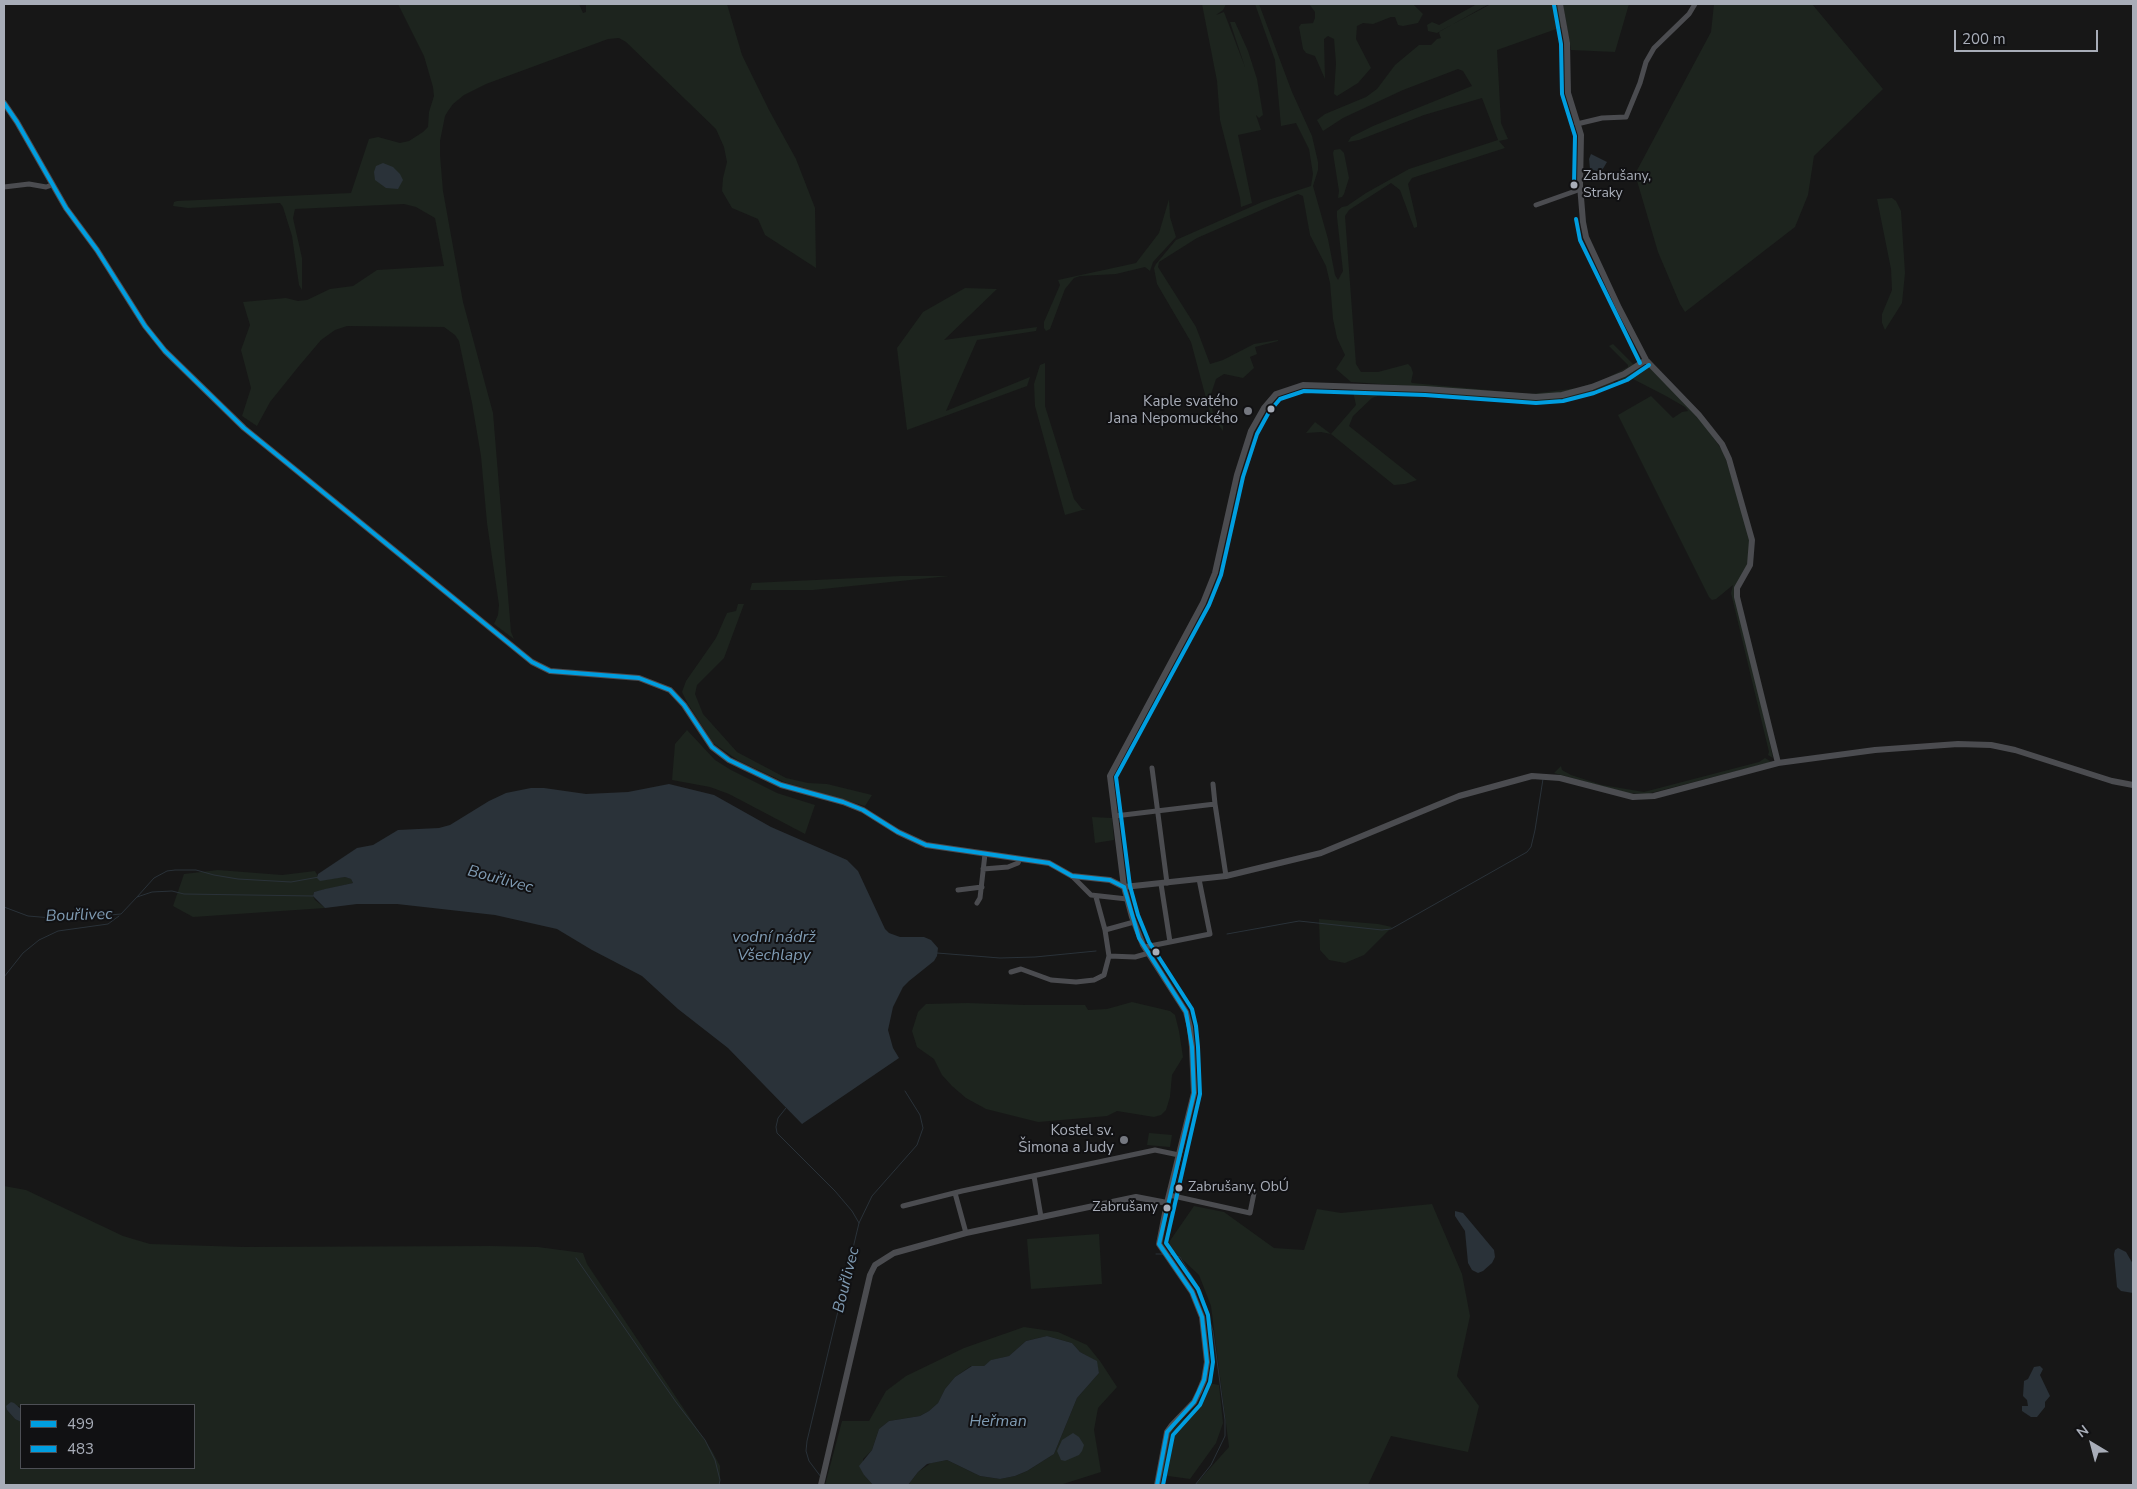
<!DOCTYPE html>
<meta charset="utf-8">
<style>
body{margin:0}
#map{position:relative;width:2137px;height:1489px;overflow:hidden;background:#171717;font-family:"Nunito Sans",sans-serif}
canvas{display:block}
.frame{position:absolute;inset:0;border:5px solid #a8adb8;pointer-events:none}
.legend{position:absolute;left:20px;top:1404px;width:175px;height:65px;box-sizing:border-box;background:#111113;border:1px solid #4d4f55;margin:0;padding:6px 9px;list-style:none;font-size:15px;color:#a8adb8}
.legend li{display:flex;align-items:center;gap:10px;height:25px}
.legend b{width:25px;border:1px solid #4d4f55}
.north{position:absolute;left:2067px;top:1419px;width:50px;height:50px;-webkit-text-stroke:4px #111113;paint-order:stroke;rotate:323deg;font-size:14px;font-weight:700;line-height:20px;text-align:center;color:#a8adb8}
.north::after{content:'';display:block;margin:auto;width:18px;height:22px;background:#a8adb8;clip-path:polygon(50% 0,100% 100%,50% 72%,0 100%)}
.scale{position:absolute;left:1954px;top:30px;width:144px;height:22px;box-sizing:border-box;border:2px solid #a8adb8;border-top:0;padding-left:6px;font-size:15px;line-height:18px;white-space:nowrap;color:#a8adb8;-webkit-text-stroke:4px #111113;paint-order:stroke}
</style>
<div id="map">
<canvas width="2137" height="1489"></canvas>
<div class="frame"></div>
<ul class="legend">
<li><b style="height:6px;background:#009ee0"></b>499</li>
<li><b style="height:6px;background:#009ee0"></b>483</li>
</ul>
<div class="north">N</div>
<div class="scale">200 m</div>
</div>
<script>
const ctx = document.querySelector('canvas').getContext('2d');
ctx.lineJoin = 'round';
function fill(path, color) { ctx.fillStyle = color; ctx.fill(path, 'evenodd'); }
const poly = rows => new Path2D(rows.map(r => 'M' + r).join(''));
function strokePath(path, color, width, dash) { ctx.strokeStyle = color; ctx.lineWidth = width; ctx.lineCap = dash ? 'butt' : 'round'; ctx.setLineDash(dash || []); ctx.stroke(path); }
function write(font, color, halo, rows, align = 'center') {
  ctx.font = font + ' "Nunito Sans",sans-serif'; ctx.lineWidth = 4; ctx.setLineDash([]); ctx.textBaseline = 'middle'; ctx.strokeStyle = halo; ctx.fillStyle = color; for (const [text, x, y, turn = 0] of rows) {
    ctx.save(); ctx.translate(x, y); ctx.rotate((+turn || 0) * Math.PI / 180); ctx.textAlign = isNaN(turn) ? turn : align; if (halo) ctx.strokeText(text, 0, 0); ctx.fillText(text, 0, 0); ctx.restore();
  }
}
fill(poly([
 [398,4,579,4,583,13,586,12,586,4,727,4,742,55,769,110,796,159,815,208,816,268,765,235,758,219,732,208,722,191,723,178,727,162,724,147,716,129,626,42,619,38,608,39,486,84,464,95,453,104,448,111,445,116,440,141,440,155,443,191,463,302,493,413,511,632,514,639,494,624,498,615,499,605,487,523,481,456,472,403,459,341,455,335,444,327,347,326,335,330,321,340,299,366,270,402,257,426,242,416,251,388,241,350,250,325,243,302,286,298,298,301,307,300,330,289,353,286,377,270,444,266,435,218,416,207,404,204,295,209,293,218,302,258,302,290,299,285,292,236,283,207,280,203,188,208,173,206,174,202,177,201,351,193,369,139,378,137,400,143,409,141,423,132,428,127,429,112,434,96,433,87,424,56],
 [1202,4,1226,4,1223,10,1216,15,1224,12,1245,67,1230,22,1235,22,1248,51,1257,79,1263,115,1259,118,1256,115,1261,130,1238,135,1252,203,1241,207,1240,198,1220,120,1217,81],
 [1255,4,1259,4,1292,92,1312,136,1318,162,1318,170,1313,186,1328,239,1335,275,1338,280,1343,271,1337,217,1337,211,1342,207,1347,206,1366,193,1409,169,1498,140,1482,98,1424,115,1359,140,1348,142,1351,137,1373,126,1472,86,1463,71,1458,69,1403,90,1343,118,1323,131,1317,120,1325,114,1366,97,1377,89,1395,65,1419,45,1431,45,1437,39,1441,38,1439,33,1440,31,1491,4,1558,4,1562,27,1497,50,1501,123,1508,139,1499,141,1505,148,1412,178,1408,184,1417,223,1417,227,1414,228,1400,190,1391,183,1349,210,1345,216,1356,364,1361,372,1378,372,1408,364,1411,367,1413,373,1411,382,1412,383,1531,394,1578,388,1603,380,1628,367,1628,365,1609,346,1613,344,1634,365,1597,384,1553,394,1540,395,1351,382,1336,369,1345,355,1337,338,1333,319,1330,283,1326,266,1310,235,1303,196,1298,194,1197,238,1159,262,1158,267,1196,327,1210,364,1223,360,1254,344,1278,340,1278,341,1255,347,1257,354,1250,357,1254,368,1243,378,1224,374,1216,379,1210,397,1213,413,1223,426,1223,431,1210,413,1191,342,1157,284,1154,268,1156,264,1176,240,1262,202,1311,186,1313,174,1309,149,1296,123,1281,126,1275,60],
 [1309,4,1413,4,1423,14,1418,23,1403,26,1398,25,1395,17,1391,17,1373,24,1363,23,1357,26,1356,39,1371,68,1358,83,1337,96,1334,94,1336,63,1334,39,1328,36,1324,39,1325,79,1315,56,1306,53,1303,49,1299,27,1301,24,1313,23,1315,18,1315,12],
 [1477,4,1489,4,1437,33,1428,31,1427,25,1432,22,1439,25],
 [1563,4,1629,4,1615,52,1571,50],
 [1714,4,1812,4,1883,89,1814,156,1808,195,1795,227,1685,312,1680,304,1658,252,1635,174,1711,32],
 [1340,149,1344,153,1349,178,1344,194,1342,197,1338,198,1339,191,1333,153,1334,150],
 [1892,198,1896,201,1901,211,1905,273,1902,303,1885,330,1882,323,1882,314,1892,290,1891,269,1877,199],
 [1169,199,1170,217,1176,237,1153,262,1150,271,1145,267,1116,274,1080,276,1074,278,1065,289,1050,329,1046,331,1044,328,1044,322,1060,285,1058,280,1136,263,1159,233],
 [965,288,997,289,944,340,1037,327,1036,331,977,340,946,411,1030,377,1027,386,907,430,897,348,923,312],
 [1045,363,1045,406,1074,499,1082,509,1086,509,1065,515,1035,406,1034,384,1040,365],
 [1648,365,1699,417,1724,453,1749,535,1749,561,1736,588,1773,758,1768,755,1769,752,1731,593,1733,585,1716,599,1712,600,1709,597,1618,415,1651,396,1673,418,1682,412,1688,411,1685,407,1666,396,1633,379,1621,384,1616,379],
 [1613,381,1616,385,1603,389,1564,399,1534,403,1480,398,1386,393,1372,398,1353,416,1349,426,1417,480,1405,484,1394,485,1331,434,1321,432,1306,433,1315,422,1331,434,1356,405,1352,387,1540,399],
 [900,576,949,576,813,590,750,590,752,583],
 [738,604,744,604,724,658,697,685,695,694,703,714,737,752,786,778,808,783,827,784,872,795,865,806,784,782,739,761,713,743,688,704,682,692,686,681,716,638,727,613,736,611],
 [687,730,715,760,731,770,777,793,815,805,805,834,729,794,710,787,672,780,675,744],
 [1765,758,1772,762,1647,794,1627,793,1554,773,1561,766,1562,770,1571,775,1602,785,1644,792,1759,762],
 [1092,817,1112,818,1114,840,1095,843],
 [218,870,282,875,315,871,320,880,345,877,351,879,353,883,314,892,313,896,315,900,325,908,193,917,173,906,184,874],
 [1319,919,1378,924,1392,927,1364,955,1345,963,1329,960,1320,950],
 [1132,1002,1170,1011,1175,1015,1179,1031,1183,1057,1172,1075,1170,1097,1166,1110,1161,1115,1154,1117,1117,1111,1107,1116,1038,1122,986,1109,966,1098,952,1086,942,1075,934,1059,917,1047,912,1031,918,1012,926,1004,967,1003,1025,1005,1085,1005,1088,1010,1107,1009],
 [1149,1133,1172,1135,1170,1147,1147,1145],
 [4,1186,26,1190,123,1236,150,1244,243,1247,490,1246,538,1247,583,1253,587,1264,712,1451,720,1466,720,1485,4,1485],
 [21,1405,194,1405,194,1468,21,1468,21,1422,15,1419,7,1410,19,1406,21,1409],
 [1432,1204,1462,1274,1470,1316,1457,1376,1479,1406,1468,1452,1391,1436,1368,1485,1195,1485,1229,1447,1211,1306,1199,1275,1167,1245,1194,1206,1224,1212,1274,1248,1304,1250,1317,1209,1341,1213],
 [1099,1234,1102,1284,1031,1289,1027,1239],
 [1024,1327,1058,1332,1087,1345,1100,1361,1117,1387,1098,1408,1094,1430,1101,1472,1060,1485,908,1485,918,1472,931,1463,947,1460,980,1476,1000,1479,1015,1476,1027,1471,1054,1454,1077,1398,1099,1373,1096,1361,1080,1352,1072,1343,1047,1336,1026,1341,1009,1356,992,1360,984,1366,971,1366,955,1377,945,1389,938,1403,929,1411,920,1416,889,1421,879,1429,872,1450,863,1459,864,1475,873,1485,825,1485,842,1421,869,1421,886,1391,906,1376,964,1348],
 [1208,1383,1219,1385,1223,1423,1216,1443,1190,1479,1161,1475,1170,1432,1180,1421,1189,1416,1197,1406]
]), '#1d241e');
fill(poly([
 [1591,154,1607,162,1601,172,1590,169,1589,159],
 [383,163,393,167,400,174,403,180,398,189,386,188,375,180,374,172,376,166],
 [669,784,714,795,771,827,847,860,858,871,885,929,889,933,900,937,924,937,931,940,938,948,937,956,934,961,909,981,903,987,893,1007,888,1030,893,1048,899,1058,802,1124,728,1048,678,1009,642,976,592,950,557,929,495,915,397,904,357,904,325,908,313,896,314,892,325,889,353,883,351,879,345,877,320,881,317,878,318,874,357,848,373,845,398,830,439,828,450,825,489,801,506,793,531,788,544,788,586,794,628,792],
 [1455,1211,1463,1213,1494,1250,1495,1257,1492,1263,1483,1271,1478,1273,1472,1270,1468,1263,1465,1231,1455,1216],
 [2118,1248,2126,1252,2133,1264,2133,1293,2121,1291,2117,1287,2114,1254,2115,1250],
 [1047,1336,1072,1343,1080,1352,1097,1361,1099,1373,1077,1398,1054,1454,1027,1471,1015,1476,1000,1479,980,1476,947,1460,927,1464,918,1472,908,1485,873,1485,864,1475,859,1466,872,1450,879,1429,889,1421,920,1416,929,1411,938,1403,945,1389,955,1377,972,1366,984,1366,991,1360,1009,1356,1026,1341],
 [2040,1366,2043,1369,2040,1375,2050,1396,2045,1402,2045,1407,2037,1417,2031,1417,2022,1411,2022,1406,2028,1406,2027,1400,2023,1396,2024,1381,2028,1379,2034,1367],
 [11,1402,14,1403,21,1409,21,1422,15,1419,7,1410,6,1406],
 [1073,1433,1079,1437,1084,1445,1082,1451,1079,1455,1065,1461,1061,1460,1057,1451,1062,1440]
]), '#2a3239');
strokePath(poly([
 [137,897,154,878,167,871,175,870,196,870,214,875,238,879,291,882,319,877],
 [4,907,28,916,64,919,121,914,137,897,152,892,172,891,184,894,313,896],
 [1227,934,1299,921,1382,930,1391,929,1527,852,1531,847,1535,830,1543,779],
 [937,953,1000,958,1035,957,1096,951],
 [4,977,23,953,39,940,58,931,108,924,119,916],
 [786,1108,778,1118,776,1127,777,1133,835,1191,852,1211,859,1223],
 [1156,1254,1163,1254],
 [1170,1254,1180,1257,1201,1291,1213,1331,1225,1420,1225,1436,1211,1465,1195,1485],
 [576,1258,676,1402,705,1440,715,1460,720,1480,719,1485],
 [821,1477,809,1461,806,1451,807,1441,859,1223,872,1196,917,1145,923,1128,920,1115,905,1091]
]), '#2a3239', 1);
strokePath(poly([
 [1577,124,1602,118,1626,117,1640,83,1646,62,1654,48,1689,14,1695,4],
 [4,187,29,184,46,187,52,185],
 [1536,205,1581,189],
 [1152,768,1167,883],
 [1213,784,1215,804],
 [1115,816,1215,804,1226,876],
 [983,869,1008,867,1018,863,1020,859],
 [1072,876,1091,895,1127,899],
 [1161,884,1170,942],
 [958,890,982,887],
 [1096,897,1105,930,1134,922],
 [977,903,980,898,985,854],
 [1105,930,1109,956,1135,957,1149,953],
 [1145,947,1210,934,1199,879],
 [1011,972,1021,969,1051,980,1076,982,1094,980,1104,975,1109,956],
 [1034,1176,1041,1217],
 [955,1193,966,1233],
 [1169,1195,1250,1213,1254,1193],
 [903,1206,962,1191,1155,1150,1179,1155]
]), '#4b4c50', 5);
strokePath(poly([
 [1560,4,1567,43,1568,93,1581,135,1580,185,1583,222,1586,237,1619,308,1646,360,1699,415,1722,444,1729,459,1752,540,1750,565,1737,588,1737,597,1778,763],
 [4,103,17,122,66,208,97,250,145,326,165,351,244,428,532,662,550,671,639,678,670,690,684,705,712,747,729,760,781,785,843,802,863,810,898,832,926,845,1049,863,1072,876,1110,880,1124,887,1226,876,1321,853,1459,796,1532,776,1560,778,1633,797,1654,796,1778,763,1875,750,1958,744,1991,745,2015,750,2112,781,2133,785],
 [821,1485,870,1275,875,1265,894,1253,966,1233,1136,1197,1167,1203],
 [1157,1485,1167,1432,1172,1425,1194,1402,1199,1392,1204,1380,1207,1362,1202,1317,1192,1292,1159,1244,1167,1203,1194,1093,1192,1047,1190,1027,1186,1012,1143,945,1132,917,1124,887,1110,776,1203,603,1215,573,1237,475,1251,431,1264,408,1276,394,1303,385,1425,389,1536,397,1562,395,1592,387,1624,374,1646,360]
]), '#4b4c50', 6);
strokePath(poly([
 [4,103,17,122,66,208,97,250,145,326,165,351,244,428,532,662,550,671,639,678,670,690,684,705,712,747,729,760,781,785,843,802,863,810,898,832,926,845,1049,863,1072,876,1110,880,1124,887],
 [1124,887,1139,938,1186,1012,1192,1047,1194,1093,1159,1244,1192,1292,1202,1317,1207,1362,1204,1380,1194,1402,1167,1432,1157,1485]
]), '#009ee0', 4);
strokePath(poly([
 [1554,5,1561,44,1562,94,1575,136,1574,185],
 [1576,219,1580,240,1640,363],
 [1163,1485,1173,1435,1200,1405,1210,1382,1213,1362,1208,1315,1198,1289,1166,1243,1200,1094,1198,1047,1196,1026,1192,1009,1149,942,1138,915,1130,886,1116,777,1209,605,1221,575,1243,477,1257,434,1269,412,1280,399,1304,391,1425,395,1536,403,1563,401,1594,393,1627,380,1649,365]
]), '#009ee0', 4);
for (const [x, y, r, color] of [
 [1574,185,4.5,"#a8adb8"],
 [1271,409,4.5,"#a8adb8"],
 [1248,411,5,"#757880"],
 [1156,952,4.5,"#a8adb8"],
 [1124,1140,5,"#757880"],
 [1179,1188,4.5,"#a8adb8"],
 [1167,1208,4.5,"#a8adb8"]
]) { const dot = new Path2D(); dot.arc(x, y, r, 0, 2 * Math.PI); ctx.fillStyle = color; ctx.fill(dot); strokePath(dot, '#111113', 2); }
write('14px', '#a8adb8', '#111113', [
 ["Zabrušany,",1583,177],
 ["Straky",1583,194],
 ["Zabrušany, ObÚ",1188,1188],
 ["Zabrušany",1158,1208,"right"]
], 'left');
write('15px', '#a8adb8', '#111113', [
 ["Kaple svatého",1238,402],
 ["Jana Nepomuckého",1238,419],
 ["Kostel sv.",1114,1131],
 ["Šimona a Judy",1114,1148]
], 'right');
write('italic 16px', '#7f9bb3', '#111113', [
 ["Bouřlivec",500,880,15],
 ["Bouřlivec",79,916,-2],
 ["vodní nádrž",774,938],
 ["Všechlapy",774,956],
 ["Bouřlivec",847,1280,-76],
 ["Heřman",998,1422]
]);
</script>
